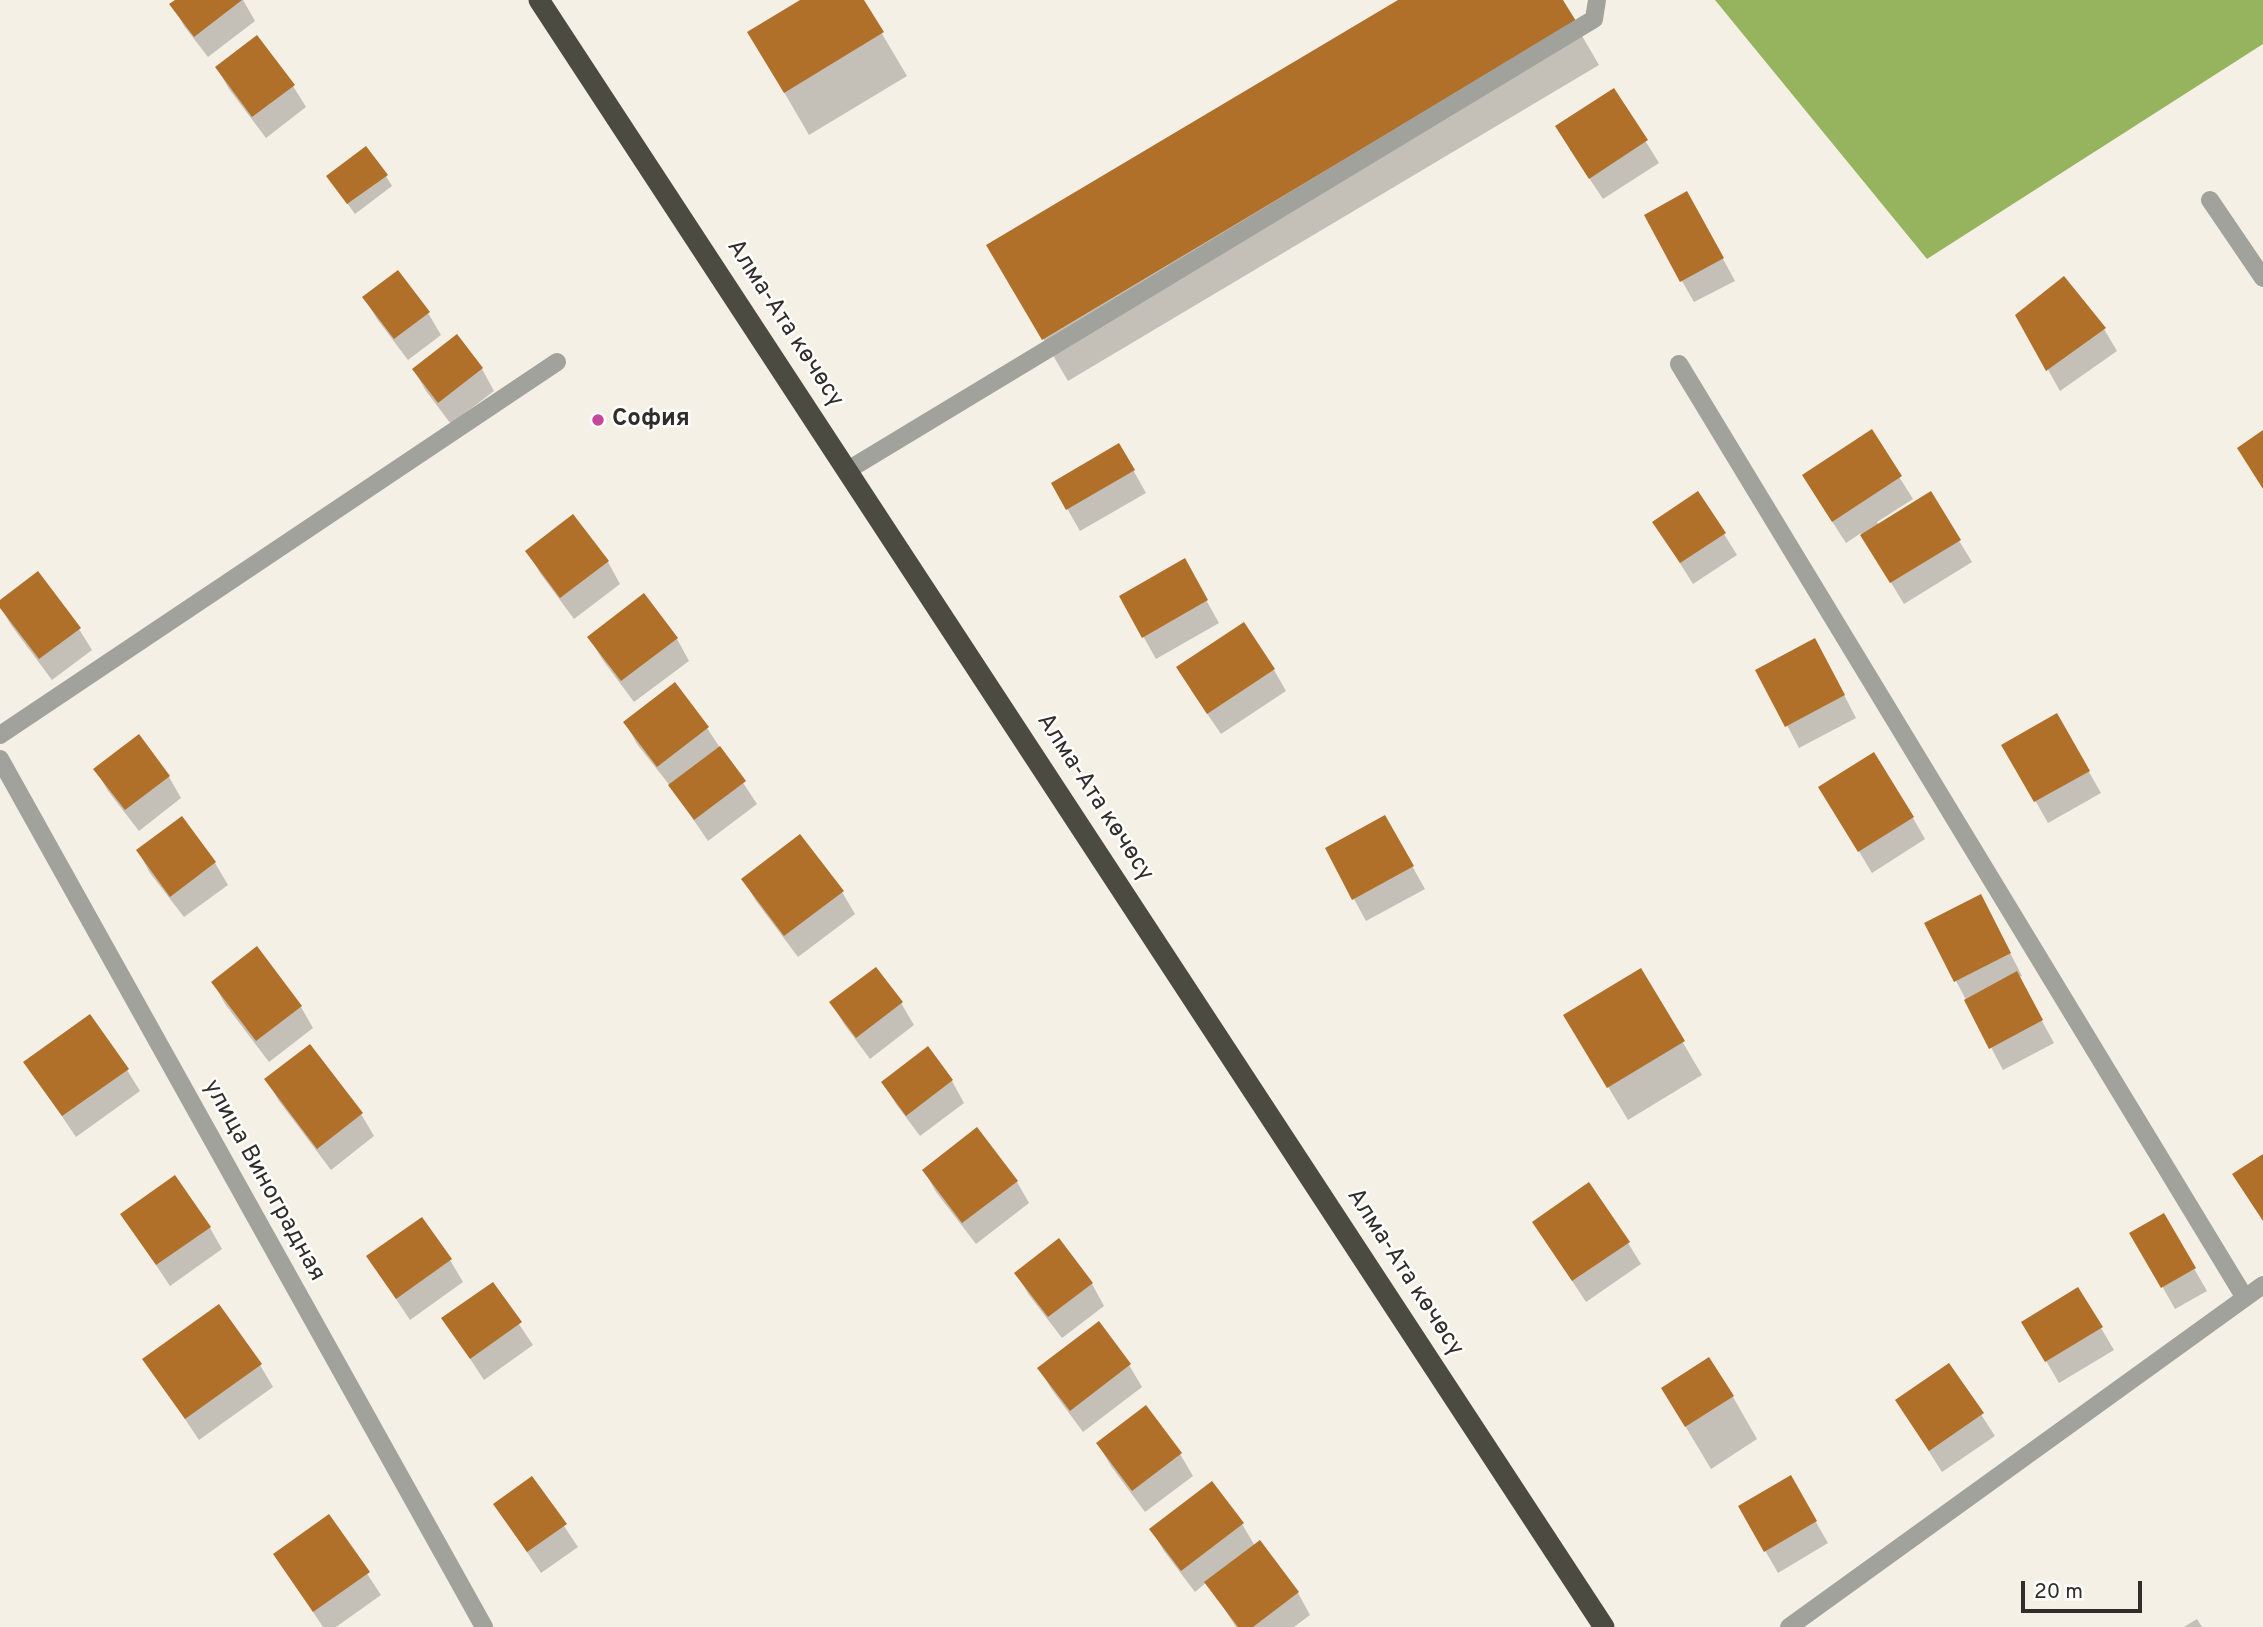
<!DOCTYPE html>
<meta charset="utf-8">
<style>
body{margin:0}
#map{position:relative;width:2263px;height:1627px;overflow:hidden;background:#f5f0e6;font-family:Overpass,sans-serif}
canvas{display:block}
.scale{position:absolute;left:2021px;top:1581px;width:121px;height:32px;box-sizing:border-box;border:4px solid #2f2e2a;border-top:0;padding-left:9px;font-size:21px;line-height:24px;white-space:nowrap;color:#2f2e2a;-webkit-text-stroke:5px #fffefc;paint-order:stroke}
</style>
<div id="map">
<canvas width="2263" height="1627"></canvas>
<div class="scale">20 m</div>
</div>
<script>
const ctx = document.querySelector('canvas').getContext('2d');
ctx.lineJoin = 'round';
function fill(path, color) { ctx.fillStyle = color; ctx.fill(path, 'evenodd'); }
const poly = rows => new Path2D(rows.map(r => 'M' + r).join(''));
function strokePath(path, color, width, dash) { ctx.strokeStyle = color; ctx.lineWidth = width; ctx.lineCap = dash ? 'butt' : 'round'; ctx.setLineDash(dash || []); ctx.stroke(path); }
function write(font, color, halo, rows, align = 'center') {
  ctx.font = font + ' Overpass,sans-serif'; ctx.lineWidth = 5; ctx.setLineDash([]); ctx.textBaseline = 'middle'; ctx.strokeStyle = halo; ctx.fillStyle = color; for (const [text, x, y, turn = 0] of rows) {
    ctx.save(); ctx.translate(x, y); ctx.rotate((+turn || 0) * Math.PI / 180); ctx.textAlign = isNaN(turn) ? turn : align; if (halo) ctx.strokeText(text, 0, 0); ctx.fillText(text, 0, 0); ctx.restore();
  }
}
fill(poly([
 [1715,0,2263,0,2263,44,1927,259]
]), '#96b35e');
fill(poly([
 [177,0,243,0,255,21,208,57,184,26,172,4],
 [804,0,862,0,907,76,809,135,774,75],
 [1402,0,1561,0,1599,65,1068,381,989,246],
 [217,68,293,86,306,107,266,138,229,89],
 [1614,90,1659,163,1603,199,1569,148],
 [386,176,392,186,355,214,335,187],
 [1699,215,1735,281,1694,302,1682,281],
 [364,297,428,313,441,335,408,360,377,319],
 [2017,315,2104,329,2117,351,2060,391],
 [457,337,482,369,494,391,451,424,426,391,414,370],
 [1871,432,1913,499,1877,522,1879,525,1930,493,1972,562,1904,604,1861,533,1846,543,1817,498],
 [1119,445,1146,493,1080,531,1053,484],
 [573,517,608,562,620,584,574,619,540,573,528,551],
 [1654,522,1724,534,1737,555,1693,584],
 [1184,561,1219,623,1156,659,1121,597],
 [644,596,677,639,689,661,634,702,602,659,589,637],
 [0,602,79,629,92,650,52,680,11,625,0,606],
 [1827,662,1856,718,1799,748,1758,670],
 [1274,670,1286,691,1221,734,1191,690],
 [2057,716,2101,793,2048,823,2004,746],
 [625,722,707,728,757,804,708,841,671,787,637,744],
 [96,770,169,777,181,798,139,831,108,791],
 [1833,808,1913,818,1925,839,1872,873],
 [181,818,215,863,228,885,184,917,150,873,138,851],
 [1385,818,1425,889,1366,921,1354,899],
 [743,879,842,892,855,914,798,957,756,901],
 [1992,918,2022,976,2018,977,2054,1043,2003,1070,1926,924],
 [1640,970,1702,1075,1628,1120,1585,1048],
 [213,982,301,1007,313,1028,269,1062,225,1004],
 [831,1002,901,1003,914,1025,870,1059,844,1024],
 [25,1062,127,1070,140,1091,76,1137],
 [266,1079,361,1114,374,1136,331,1170,279,1101],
 [952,1081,964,1103,920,1136,896,1104,883,1082],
 [924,1170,1017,1182,1029,1203,976,1244,936,1192],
 [122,1214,210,1228,222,1249,170,1286],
 [2163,1215,2207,1291,2175,1309,2132,1233],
 [1534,1223,1628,1243,1641,1264,1586,1302],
 [368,1257,450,1260,463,1282,410,1320],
 [1016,1273,1092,1284,1104,1306,1062,1338,1029,1295],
 [492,1284,533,1345,484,1380,444,1319],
 [218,1306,260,1365,273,1387,199,1440,145,1359],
 [2024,1323,2101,1328,2114,1350,2059,1383],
 [1129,1365,1142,1387,1083,1432,1052,1390,1039,1368],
 [1949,1365,1995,1436,1942,1472,1897,1401],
 [1663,1389,1733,1397,1757,1439,1711,1469],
 [1098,1444,1180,1454,1193,1476,1145,1512,1111,1466],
 [1790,1477,1828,1543,1778,1573,1740,1507],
 [532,1478,578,1547,541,1573,495,1504],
 [1212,1484,1242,1524,1255,1546,1260,1542,1298,1593,1310,1615,1294,1627,1236,1627,1207,1582,1195,1592,1164,1551,1151,1529],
 [329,1516,381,1595,336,1627,323,1627,275,1555],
 [2197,1619,2202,1627,2184,1627]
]), '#0003');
fill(poly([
 [175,0,242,0,194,37,169,4],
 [800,0,864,0,884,32,784,93,747,32],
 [1398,0,1563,0,1576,21,1042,340,986,245],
 [257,35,295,85,252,117,215,67],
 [1614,88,1648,140,1589,179,1555,126],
 [366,146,388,175,347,204,326,176],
 [1687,191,1724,258,1680,282,1644,215],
 [398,270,430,312,394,339,362,297],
 [2064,276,2106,328,2046,371,2015,315],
 [457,334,483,368,438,403,412,369],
 [1872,429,1902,476,1832,522,1802,475],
 [2263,430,2263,489,2237,448],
 [1119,443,1135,470,1066,510,1051,483],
 [1698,491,1726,533,1680,563,1652,522],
 [1931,491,1961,540,1890,583,1860,535],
 [573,514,609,561,560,598,525,551],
 [1185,558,1208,600,1142,638,1119,596],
 [38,571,81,628,39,659,0,608,0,600],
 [644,593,678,638,621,681,587,637],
 [1244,622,1275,669,1207,714,1176,667],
 [1815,638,1845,695,1785,727,1755,670],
 [675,682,709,727,657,767,623,722],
 [2057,713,2090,771,2034,802,2001,745],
 [139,734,170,776,125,810,93,769],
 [720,746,746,781,694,820,668,785],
 [1874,752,1914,817,1858,852,1818,787],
 [1385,815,1414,866,1352,900,1325,848],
 [182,816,216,862,170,897,136,850],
 [800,834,844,891,784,936,741,879],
 [1981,894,2011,953,1954,982,1924,923],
 [257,946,302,1006,256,1041,211,982],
 [876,967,903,1002,856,1038,829,1002],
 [1641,968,1685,1041,1607,1088,1563,1015],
 [2017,971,2043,1020,1989,1049,1964,1000],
 [90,1014,129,1069,62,1116,23,1062],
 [310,1044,363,1113,317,1149,264,1079],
 [928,1046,953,1080,906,1116,881,1082],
 [977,1127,1018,1181,962,1223,922,1170],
 [2263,1154,2263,1221,2232,1174],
 [175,1175,211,1227,156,1265,120,1214],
 [1589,1182,1630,1242,1572,1281,1532,1222],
 [2164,1213,2196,1268,2161,1288,2129,1233],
 [422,1217,452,1259,396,1299,366,1256],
 [1059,1238,1093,1283,1048,1317,1014,1273],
 [493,1282,522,1322,470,1359,441,1318],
 [2078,1287,2103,1327,2045,1362,2021,1322],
 [219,1304,262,1364,185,1419,142,1359],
 [1099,1321,1131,1364,1070,1411,1037,1368],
 [1709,1357,1734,1396,1685,1427,1661,1388],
 [1949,1363,1984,1413,1929,1451,1895,1400],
 [1146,1405,1182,1453,1132,1491,1096,1443],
 [1791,1475,1817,1521,1764,1552,1738,1506],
 [532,1476,567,1524,527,1552,493,1504],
 [1212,1481,1244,1523,1181,1571,1149,1529],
 [329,1514,370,1572,313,1612,273,1554],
 [1260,1540,1299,1592,1253,1627,1238,1627,1204,1582]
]), '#b0702a');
strokePath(poly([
 [2210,200,2263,278],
 [1679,364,2245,1298],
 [848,470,1594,19,1597,0],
 [0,735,557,362],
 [0,759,484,1627],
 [1789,1627,2263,1285]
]), '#a2a29d', 18);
strokePath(poly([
 [539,0,1604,1627]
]), '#4b4b42', 21);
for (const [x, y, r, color] of [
 [598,420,7,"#c2489b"]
]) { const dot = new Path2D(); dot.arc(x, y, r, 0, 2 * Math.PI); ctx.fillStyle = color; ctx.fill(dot); strokePath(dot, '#fffefc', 2.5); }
write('24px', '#2f2e2a', '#fffefc', [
 ["Алма-Ата көчөсү",784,324,57],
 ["Алма-Ата көчөсү",1094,798,57],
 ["улица Виноградная",263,1181,61],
 ["Алма-Ата көчөсү",1404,1273,57]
]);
write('bold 24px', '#2f2e2a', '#fffefc', [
 ["София",612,420]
], 'left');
</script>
